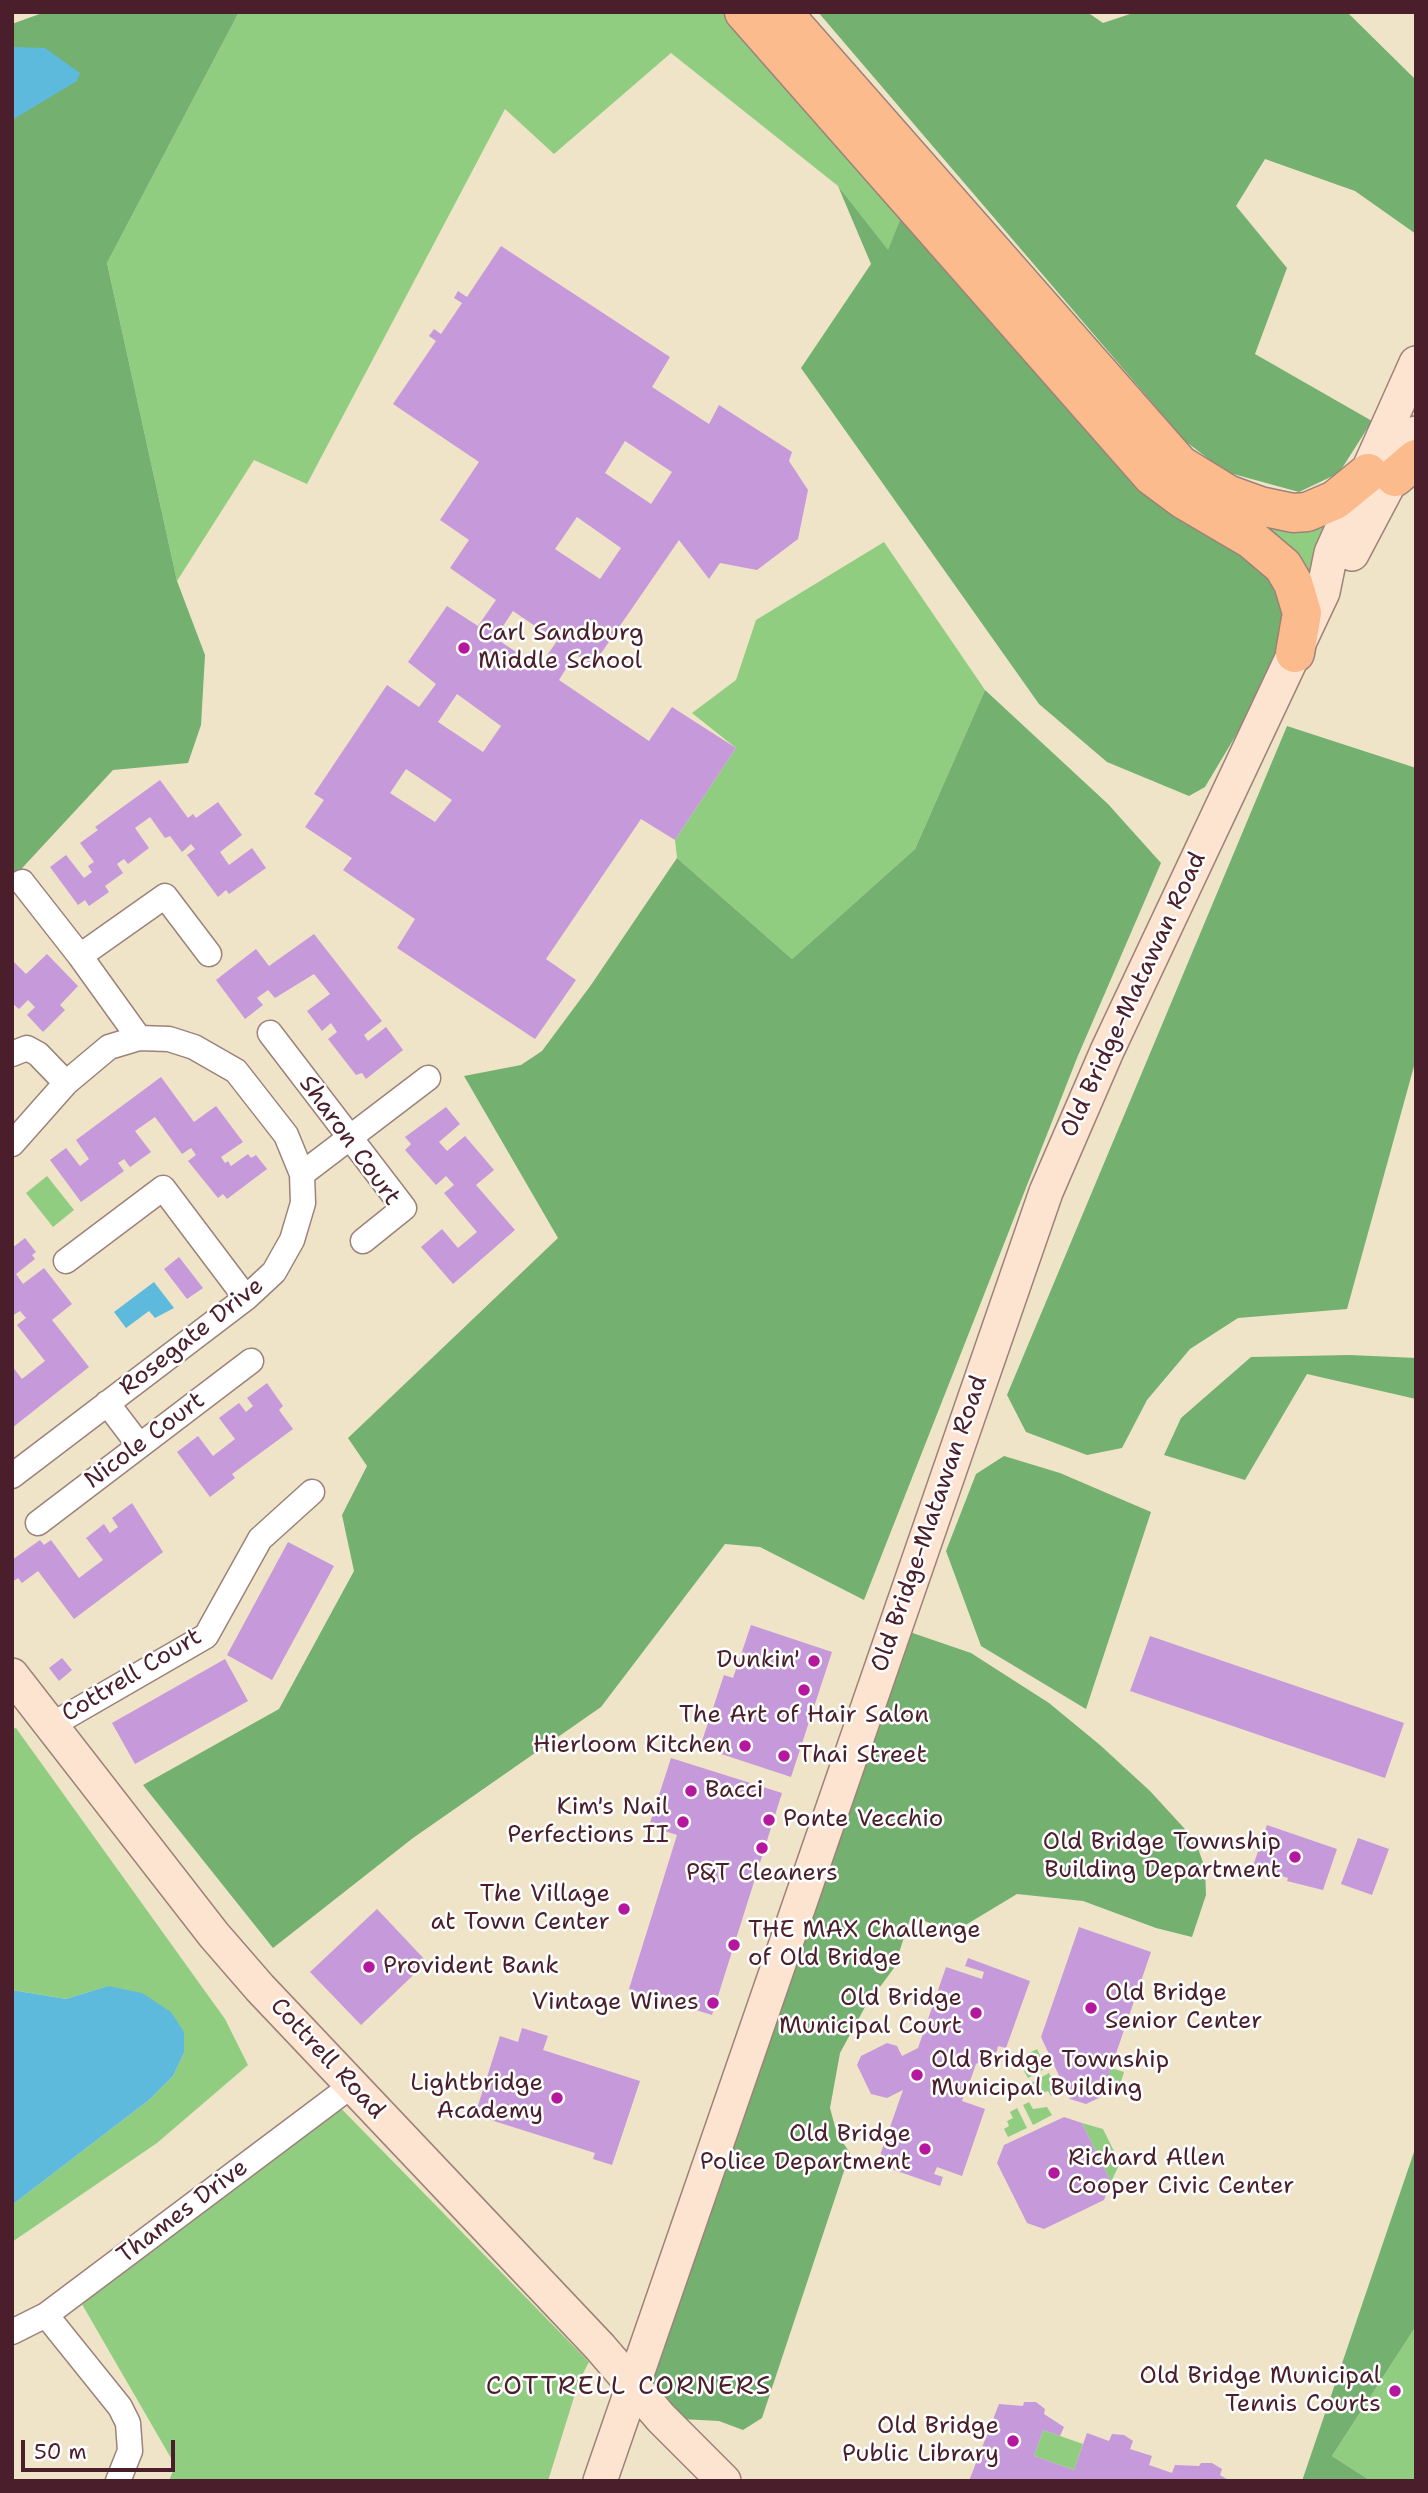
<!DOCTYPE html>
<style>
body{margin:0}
#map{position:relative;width:1428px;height:2493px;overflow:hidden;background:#efe4c8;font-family:"Shantell Sans",sans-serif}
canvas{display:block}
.frame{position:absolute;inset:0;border:14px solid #4a1f2b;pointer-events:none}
.scale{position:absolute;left:21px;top:2440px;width:154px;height:32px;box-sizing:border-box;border:4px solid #4a1f2b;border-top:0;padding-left:9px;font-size:21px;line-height:24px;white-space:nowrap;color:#4a1f2b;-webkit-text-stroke:5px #fff;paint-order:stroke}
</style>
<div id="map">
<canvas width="1428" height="2493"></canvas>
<div class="frame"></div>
<div class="scale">50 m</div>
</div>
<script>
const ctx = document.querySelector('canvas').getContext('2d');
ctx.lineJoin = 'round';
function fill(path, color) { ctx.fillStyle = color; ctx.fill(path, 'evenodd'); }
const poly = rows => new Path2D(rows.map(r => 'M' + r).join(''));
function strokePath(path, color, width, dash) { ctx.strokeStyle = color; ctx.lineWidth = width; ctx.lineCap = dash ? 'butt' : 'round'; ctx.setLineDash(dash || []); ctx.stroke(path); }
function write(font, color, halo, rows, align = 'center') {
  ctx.font = font + ' "Shantell Sans",sans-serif'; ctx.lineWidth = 5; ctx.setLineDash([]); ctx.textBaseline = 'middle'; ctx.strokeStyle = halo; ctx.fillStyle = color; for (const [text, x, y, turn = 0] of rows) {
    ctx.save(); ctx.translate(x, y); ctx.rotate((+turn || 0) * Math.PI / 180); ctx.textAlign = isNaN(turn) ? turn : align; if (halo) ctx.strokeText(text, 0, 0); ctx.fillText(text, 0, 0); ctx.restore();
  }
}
fill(poly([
 [239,12,728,12,903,212,888,251,838,186,671,53,554,154,505,109,307,484,254,460,177,581,107,263],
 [1329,521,1305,587,1254,525],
 [884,542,985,690,915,849,792,959,677,858,675,840,736,748,692,713,736,680,756,620],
 [47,1176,74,1210,53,1227,26,1193],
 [16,1728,225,2019,248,2065,157,2143,12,2242,12,2205,149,2100,173,2076,184,2053,108,1986,66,1999,12,1990,12,1729],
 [1037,2049,1046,2068,1028,2078,1024,2071,1030,2068,1027,2062,1032,2060,1029,2053],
 [1111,2068,1124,2072,1119,2088,1101,2097],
 [1049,2073,1059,2092,1051,2096,1048,2091,1043,2093,1040,2086,1034,2089,1031,2083],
 [326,2093,589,2362,579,2381,548,2481,169,2481,175,2465,72,2287],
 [1029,2102,1033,2109,1047,2107,1052,2115,1033,2125,1023,2105],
 [1017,2108,1027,2128,1008,2137,1004,2129,1009,2126,1007,2121,1013,2118,1010,2112],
 [1082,2123,1103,2129,1120,2163,1111,2182],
 [1416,2326,1416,2481,1371,2481,1332,2456],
 [1043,2430,1083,2444,1074,2470,1034,2456]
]), '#91cd81');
fill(poly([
 [45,12,239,12,107,263,177,581,205,655,201,725,188,763,113,770,12,879,12,24],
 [818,12,1087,12,1103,23,1136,12,1347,12,1416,80,1416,234,1355,191,1265,159,1236,206,1287,268,1255,354,1372,421,1339,473,1299,492,1226,472,1185,441],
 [838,186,888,250,903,212,1268,570,1282,595,1280,641,1248,715,1205,787,1189,796,1107,762,1039,704,801,368,871,264],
 [985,690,1108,804,1161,863,1077,1058,864,1600,760,1547,725,1544,601,1707,413,1838,273,1948,143,1785,279,1709,354,1571,342,1515,367,1466,348,1438,558,1238,464,1076,521,1065,542,1051,591,985,677,858,792,959,915,849],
 [1287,726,1416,768,1416,1059,1347,1309,1238,1318,1190,1349,1147,1400,1122,1448,1087,1455,1026,1432,1007,1395],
 [1350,1355,1416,1358,1416,1399,1307,1374,1245,1480,1164,1455,1181,1418,1251,1357],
 [1004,1456,1060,1473,1151,1512,1086,1709,981,1646,946,1551,976,1474],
 [895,1627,971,1653,1049,1703,1100,1745,1150,1791,1195,1840,1205,1868,1206,1895,1192,1937,1156,1928,1083,1901,1017,1894,954,1932,911,1916,894,1968,865,2007,840,2053,830,2108,837,2134,850,2153,762,2418,743,2430,719,2421,661,2418,634,2386],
 [1416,2146,1416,2326,1332,2456,1371,2481,1302,2481]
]), '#74b06f');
fill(poly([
 [12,47,45,48,80,73,77,81,12,120],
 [154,1282,174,1308,155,1318,149,1311,126,1328,114,1312],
 [108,1986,142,1993,171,2012,184,2032,184,2053,173,2076,149,2100,12,2205,12,1990,66,1999]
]), '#5ebadc');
fill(poly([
 [501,246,670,357,652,387,709,424,719,405,792,452,789,461,808,490,798,539,757,570,720,563,709,579,679,540,593,665,575,654,559,680,649,741,672,707,736,748,675,840,641,819,546,959,576,980,535,1039,397,948,415,919,343,870,352,858,305,827,324,800,314,794,387,685,419,707,436,684,408,662,447,606,478,626,496,600,450,568,469,540,440,520,479,462,393,404,436,341,429,336,434,329,441,334,462,303,454,298,458,291,467,297],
 [625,441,672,472,651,504,605,473],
 [577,517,621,548,600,579,555,549],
 [513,611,557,641,539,667,495,638],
 [457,694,501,726,483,752,438,722],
 [406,769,452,800,435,822,390,793],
 [160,780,188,818,193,814,196,818,218,802,242,835,220,852,229,865,252,848,266,868,229,894,226,890,218,897,187,855,195,849,191,844,182,852,170,836,165,838,150,817,135,828,149,848,128,864,124,859,117,864,123,873,105,886,109,892,89,906,85,900,78,905,50,867,66,855,84,878,92,872,88,866,94,862,80,843,98,830,95,827],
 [314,934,382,1021,364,1035,368,1041,386,1027,403,1050,366,1079,362,1073,356,1075,328,1039,337,1032,331,1023,322,1031,307,1011,330,994,314,974,275,998,268,990,257,998,263,1005,245,1019,216,980,256,949,269,966],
 [47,954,78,986,60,1005,65,1010,43,1032,27,1015,35,1007,28,1000,19,1009,12,1003,12,960,26,974],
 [161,1077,194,1122,216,1106,243,1142,221,1157,225,1163,228,1161,231,1166,248,1154,251,1158,256,1155,267,1169,227,1199,223,1194,218,1198,188,1161,196,1155,191,1148,182,1154,155,1117,135,1131,151,1152,130,1167,124,1159,118,1163,124,1171,81,1202,50,1160,66,1148,80,1166,89,1159,76,1140],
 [446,1107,460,1124,439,1142,447,1151,465,1136,494,1170,476,1185,515,1230,453,1284,421,1247,442,1229,458,1248,477,1232,444,1193,454,1185,446,1176,436,1185,405,1150,411,1144,405,1137],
 [25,1238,36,1252,32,1255,35,1259,16,1274,23,1284,44,1268,72,1304,52,1320,89,1367,12,1428,12,1366,22,1379,45,1361,17,1325,26,1318,20,1311,12,1316,12,1248],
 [179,1257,203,1288,187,1299,164,1269],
 [267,1383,283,1406,279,1410,293,1429,232,1474,235,1478,210,1497,177,1452,198,1436,213,1456,235,1439,219,1418,239,1403,246,1412,253,1406,247,1398],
 [132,1503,163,1552,74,1619,38,1571,22,1583,18,1578,12,1582,12,1560,40,1540,44,1545,51,1540,79,1578,103,1560,86,1538,104,1524,110,1533,118,1527,112,1518],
 [288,1542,334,1566,272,1680,227,1655],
 [751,1625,832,1652,791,1777,700,1747,724,1675,733,1678],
 [1150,1636,1404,1723,1385,1778,1130,1691],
 [62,1658,72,1670,59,1681,49,1668],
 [225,1659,248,1701,135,1764,112,1723],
 [671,1758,782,1793,712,2015,629,1989,677,1835,649,1826],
 [1267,1825,1337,1849,1323,1890,1287,1881,1288,1878,1253,1866],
 [1358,1838,1389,1849,1372,1895,1341,1884],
 [377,1909,427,1962,361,2025,310,1972],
 [1079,1927,1151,1952,1101,2097,1086,2104,1070,2099,1041,2037],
 [968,1958,1030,1981,1006,2048,998,2046,996,2054,976,2064,969,2084,977,2087,974,2096,965,2092,962,2101,985,2109,962,2176,937,2167,934,2174,943,2177,940,2186,877,2164,903,2090,887,2098,871,2094,857,2065,861,2056,887,2043,897,2046,902,2056,918,2048,946,1967,982,1979,984,1972,965,1966],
 [522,2028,548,2036,543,2050,640,2081,612,2165,593,2159,595,2153,475,2115,500,2036,518,2042],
 [1064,2117,1082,2123,1111,2182,1104,2200,1044,2229,1027,2223,997,2163,1004,2145],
 [1024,2402,1036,2402,1045,2409,1044,2414,1064,2427,1060,2436,1043,2430,1034,2456,1074,2470,1087,2433,1109,2441,1112,2434,1124,2435,1133,2441,1130,2449,1152,2456,1149,2465,1172,2473,1175,2465,1199,2466,1201,2463,1212,2463,1222,2469,1220,2475,1230,2481,969,2481,999,2404,1023,2406]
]), '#c599da');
const street = poly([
 [22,882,80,956],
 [270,1033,404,1208,363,1241],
 [139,1038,80,956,165,896,209,954],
 [12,1054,27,1048,38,1054,66,1083],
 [12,1144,66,1083,109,1047,139,1038,169,1039,194,1047,236,1071,286,1135,302,1174,303,1203,292,1240,274,1272,246,1298,12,1476],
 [302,1174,428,1078],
 [66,1261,163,1188,246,1298],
 [107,1403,139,1445],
 [38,1523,251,1361],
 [50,1726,206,1636,260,1539,312,1492],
 [46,2315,120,2407,128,2423,130,2451,118,2481],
 [12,2332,46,2315,351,2086]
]);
const secondary = poly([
 [1352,554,1416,433],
 [12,1675,214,1935,260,1988,600,2347,661,2418,724,2481],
 [600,2481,1046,1192,1107,1051,1323,592,1331,553,1416,363]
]);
const highway = poly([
 [744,12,1152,476,1183,499,1251,539,1283,566,1293,583,1302,613,1295,653],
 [782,12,1180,465,1227,494,1260,506,1293,513,1307,512,1335,500,1368,473],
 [1395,477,1416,459]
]);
strokePath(street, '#9c827a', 27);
strokePath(secondary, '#9c827a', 36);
strokePath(highway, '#9c827a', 41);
strokePath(street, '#fff', 24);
strokePath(secondary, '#fde4d1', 33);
strokePath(highway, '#fbbb8d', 38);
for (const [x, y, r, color] of [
 [464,648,7,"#b5179e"],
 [814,1661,7,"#b5179e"],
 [804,1690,7,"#b5179e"],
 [745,1746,7,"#b5179e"],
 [784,1756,7,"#b5179e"],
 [691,1791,7,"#b5179e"],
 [769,1820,7,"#b5179e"],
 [683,1822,7,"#b5179e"],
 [762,1848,7,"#b5179e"],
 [1295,1857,7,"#b5179e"],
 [624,1909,7,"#b5179e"],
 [734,1945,7,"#b5179e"],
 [369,1967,7,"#b5179e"],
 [713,2003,7,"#b5179e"],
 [1091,2008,7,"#b5179e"],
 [976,2013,7,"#b5179e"],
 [917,2075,7,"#b5179e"],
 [557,2098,7,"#b5179e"],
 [925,2149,7,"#b5179e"],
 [1054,2173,7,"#b5179e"],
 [1395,2391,7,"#b5179e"],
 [1013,2441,7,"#b5179e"]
]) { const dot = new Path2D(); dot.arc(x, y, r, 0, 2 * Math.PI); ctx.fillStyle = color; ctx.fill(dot); strokePath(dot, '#fff', 2.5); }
write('24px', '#4a1f2b', '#fff', [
 ["Carl Sandburg",478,634,"left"],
 ["Middle School",478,662,"left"],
 ["Dunkin'",800,1661],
 ["The Art of Hair Salon",804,1716,"center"],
 ["Hierloom Kitchen",731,1746],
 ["Thai Street",798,1756,"left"],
 ["Bacci",705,1791,"left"],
 ["Kim's Nail",669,1808],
 ["Perfections II",669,1836],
 ["Ponte Vecchio",783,1820,"left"],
 ["Old Bridge Township",1281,1843],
 ["Building Department",1281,1871],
 ["P&T Cleaners",762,1874,"center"],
 ["The Village",610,1895],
 ["at Town Center",610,1923],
 ["THE MAX Challenge",748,1931,"left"],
 ["of Old Bridge",748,1959,"left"],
 ["Provident Bank",383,1967,"left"],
 ["Old Bridge",1105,1994,"left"],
 ["Senior Center",1105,2022,"left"],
 ["Old Bridge",962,1999],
 ["Municipal Court",962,2027],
 ["Vintage Wines",699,2003],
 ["Old Bridge Township",931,2061,"left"],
 ["Municipal Building",931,2089,"left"],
 ["Lightbridge",543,2084],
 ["Academy",543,2112],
 ["Old Bridge",911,2135],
 ["Police Department",911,2163],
 ["Richard Allen",1068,2159,"left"],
 ["Cooper Civic Center",1068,2187,"left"],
 ["Old Bridge Municipal",1381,2377],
 ["Tennis Courts",1381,2405],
 ["Old Bridge",999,2427],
 ["Public Library",999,2455]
], 'right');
write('24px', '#4a1f2b', '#fff', [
 ["Old Bridge-Matawan Road",1134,995,-65],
 ["Sharon Court",349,1141,54],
 ["Rosegate Drive",192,1337,-38],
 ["Nicole Court",145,1441,-37],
 ["Old Bridge-Matawan Road",930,1524,-71],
 ["Cottrell Court",132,1676,-31],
 ["Cottrell Road",327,2059,47],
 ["Thames Drive",183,2212,-37]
]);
ctx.letterSpacing = '2px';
write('26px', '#4a1f2b', '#fff', [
 ["COTTRELL CORNERS",629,2387]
]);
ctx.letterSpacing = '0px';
</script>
